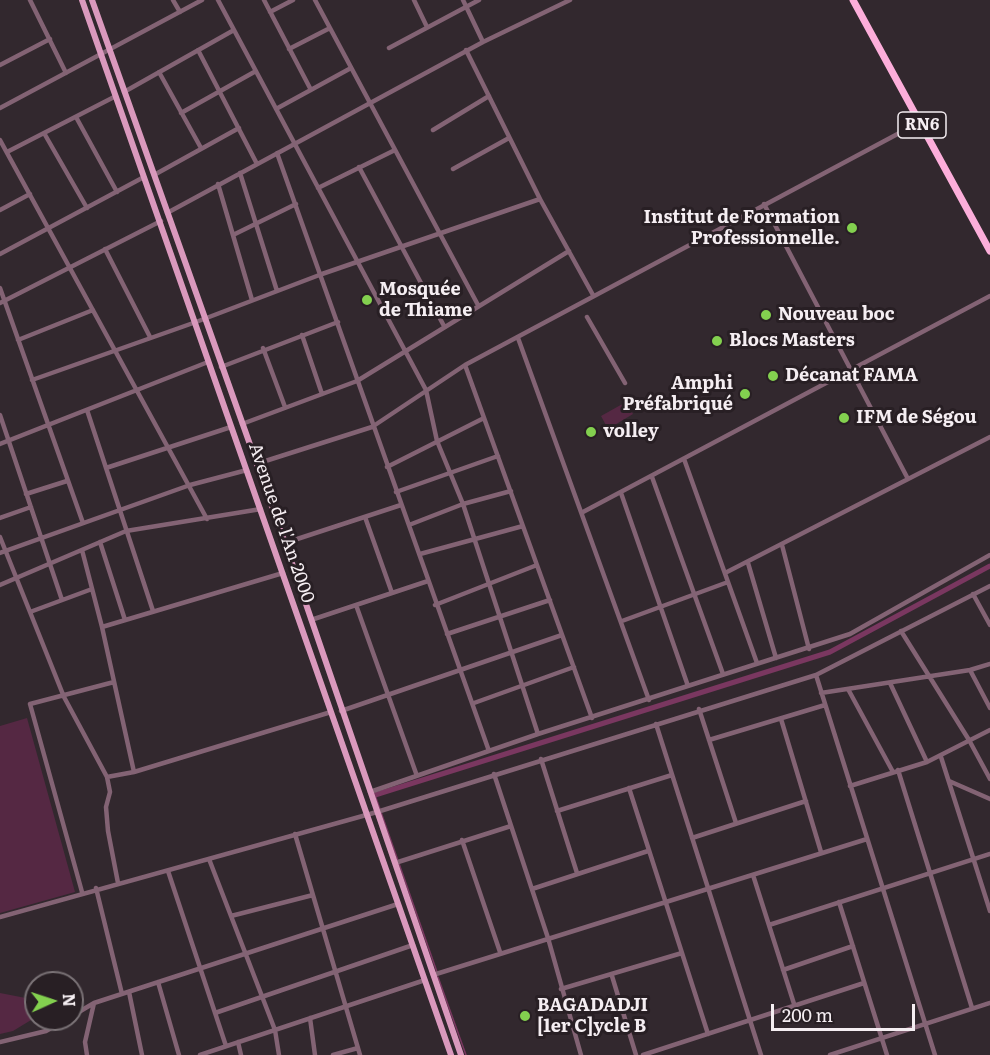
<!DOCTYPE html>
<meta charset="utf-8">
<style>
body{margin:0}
#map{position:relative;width:990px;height:1055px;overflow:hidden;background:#32282e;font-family:Literata,serif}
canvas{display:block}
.north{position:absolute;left:24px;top:971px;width:60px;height:60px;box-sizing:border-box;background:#281f24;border:2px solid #7a7276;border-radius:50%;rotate:87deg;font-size:16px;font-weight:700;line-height:24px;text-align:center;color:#f5eef2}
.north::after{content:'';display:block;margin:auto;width:21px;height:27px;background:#83d04f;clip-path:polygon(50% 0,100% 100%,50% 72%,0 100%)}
.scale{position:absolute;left:771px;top:1004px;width:144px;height:27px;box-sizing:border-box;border:3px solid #f5eef2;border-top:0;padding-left:8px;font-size:18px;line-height:21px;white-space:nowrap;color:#f5eef2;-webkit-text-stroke:4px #281f24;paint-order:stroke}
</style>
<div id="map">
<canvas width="990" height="1055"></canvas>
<div class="north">N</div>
<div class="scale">200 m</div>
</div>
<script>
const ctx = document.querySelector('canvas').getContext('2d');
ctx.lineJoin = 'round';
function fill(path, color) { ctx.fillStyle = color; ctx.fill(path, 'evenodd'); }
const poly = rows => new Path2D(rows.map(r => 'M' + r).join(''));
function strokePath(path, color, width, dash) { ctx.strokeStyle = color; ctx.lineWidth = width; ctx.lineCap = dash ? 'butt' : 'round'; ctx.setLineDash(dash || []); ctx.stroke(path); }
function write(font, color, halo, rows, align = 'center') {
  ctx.font = font + ' Literata,serif'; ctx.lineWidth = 6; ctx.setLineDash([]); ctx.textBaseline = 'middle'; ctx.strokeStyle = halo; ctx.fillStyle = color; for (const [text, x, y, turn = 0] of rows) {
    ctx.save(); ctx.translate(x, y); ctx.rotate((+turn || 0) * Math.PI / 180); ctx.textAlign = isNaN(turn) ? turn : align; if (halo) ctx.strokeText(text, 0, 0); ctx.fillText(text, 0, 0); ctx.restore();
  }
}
fill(poly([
 [626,402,633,414,608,429,601,416],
 [27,718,75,892,0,913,0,726],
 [0,993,36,1000,36,1017,13,1031,0,1034]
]), '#552843');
strokePath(poly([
 [375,795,437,972],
 [438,977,466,1055]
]), '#7a3760', 1.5);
strokePath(poly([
 [375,795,830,652,990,566]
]), '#7a3760', 5);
strokePath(poly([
 [30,0,66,73],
 [173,0,180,12],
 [218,0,426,390,437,441,463,504,538,734],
 [264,0,311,90],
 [315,0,478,305],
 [414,0,427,27],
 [463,0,483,42],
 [270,12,293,0],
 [389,48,479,0],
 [289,49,330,28],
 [198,50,257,164],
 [466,50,540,199],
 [0,65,50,39],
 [159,72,201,148],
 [124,92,234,30],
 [0,108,202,0],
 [276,109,351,68],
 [181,113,256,71],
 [76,117,117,192],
 [433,130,489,96],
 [44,133,87,208],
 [0,140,207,519],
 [7,152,116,96],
 [277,153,489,751],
 [359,167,444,326],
 [453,169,509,138],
 [240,173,277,291],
 [154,175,239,128],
 [218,184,252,300],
 [318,188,395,150],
 [764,204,908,479],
 [0,210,30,194],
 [167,213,483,42,570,0],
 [233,235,296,204],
 [105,249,150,337],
 [0,254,144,177],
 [0,288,83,523],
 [0,303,161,221],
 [587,317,625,383],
 [302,335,322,394],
 [518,338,649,700],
 [18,340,93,310],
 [263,348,285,407],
 [465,365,592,718],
 [221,367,338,322],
 [32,380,196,322,322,274,540,199,593,295],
 [87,410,153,611],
 [0,415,62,600],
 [242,424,357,381,569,251],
 [0,444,208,362],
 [684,459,757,663],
 [256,464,372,427,465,365,920,122],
 [387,467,484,418],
 [106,468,231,427],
 [652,477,723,674],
 [396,492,498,456],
 [621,493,688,686],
 [26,494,67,481],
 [583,512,990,296],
 [365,517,392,593],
 [0,518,31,507],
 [409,525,463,504,511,491],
 [0,537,64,697,107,777,110,792,106,807,108,831,118,883],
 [100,542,125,620],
 [285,543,401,505],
 [782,545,809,649],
 [82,550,102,627,134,772],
 [0,553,190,485,247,470],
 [420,554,523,526],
 [748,563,776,658],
 [725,573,990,437],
 [0,585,126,531,261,509],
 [973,594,990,625],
 [356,605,417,776],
 [435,605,537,565],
 [30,612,92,589],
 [311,620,428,581],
 [622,621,728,582],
 [102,627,283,573],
 [901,631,969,740,990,779],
 [447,634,550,600],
 [970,670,990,708],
 [816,675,935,1055],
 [890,683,927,762],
 [848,689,893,772],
 [821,693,970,670,990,664],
 [474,703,574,667],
 [699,709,736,823],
 [341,711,562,635],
 [781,719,821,852],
 [656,724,761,1055],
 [709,740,825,705],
 [941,757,990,911],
 [541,759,577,873],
 [898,770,972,1008],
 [494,774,548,938,581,1055],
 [107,777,134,772,331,712],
 [949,781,990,799],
 [850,786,927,762,990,730],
 [629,788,708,1034],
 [370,792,538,734,850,634,990,555],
 [557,811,672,775],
 [295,834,360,1055],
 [692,838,806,801],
 [462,840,500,952],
 [209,859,275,1030,279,1055],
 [395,863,511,826],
 [168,871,226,1046],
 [753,875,795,1007],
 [96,888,122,994],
 [532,889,648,851],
 [82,892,30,704,114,682],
 [839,902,887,1055],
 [231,916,313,895],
 [0,917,377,812,816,675,990,586],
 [769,925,990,854],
 [783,970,853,946],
 [433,975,867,839],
 [612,976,636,1055],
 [158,982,179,1055],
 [561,989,682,953],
 [129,992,142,1055],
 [215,1013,413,945],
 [72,1016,94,1003,398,904],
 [310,1018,315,1055],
 [0,1042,46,1031,66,1019],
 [238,1042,241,1055],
 [87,1055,85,1042,94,1003],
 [200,1055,425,980],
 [333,1055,358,1048],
 [643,1055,864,983],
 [830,1055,990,1003]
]), '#836374', 4.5);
strokePath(poly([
 [82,0,451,1055],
 [92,0,285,543,461,1055]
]), '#da99bd', 6);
strokePath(poly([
 [853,0,990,251]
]), '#fcaeda', 7);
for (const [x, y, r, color] of [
 [852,228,6,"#83d04f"],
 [367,300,6,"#83d04f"],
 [766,315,6,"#83d04f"],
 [717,341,6,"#83d04f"],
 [773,376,6,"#83d04f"],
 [745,394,6,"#83d04f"],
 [844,418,6,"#83d04f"],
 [591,432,6,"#83d04f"],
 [525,1016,6,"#83d04f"]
]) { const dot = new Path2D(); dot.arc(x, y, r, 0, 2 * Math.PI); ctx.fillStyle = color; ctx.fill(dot); strokePath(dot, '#281f24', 2); }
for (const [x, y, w] of [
 [922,125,48]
]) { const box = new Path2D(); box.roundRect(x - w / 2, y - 13, w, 26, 4.5); ctx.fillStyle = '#281f24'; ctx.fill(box); strokePath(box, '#f5eef2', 1.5); }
write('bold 16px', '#f5eef2', null, [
 ["RN6",922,125]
]);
write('bold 18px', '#f5eef2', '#281f24', [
 ["Institut de Formation",840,218,"right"],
 ["Professionnelle.",840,239,"right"],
 ["Mosquée",379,290],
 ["de Thiame",379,311],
 ["Nouveau boc",778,315],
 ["Blocs Masters",729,341],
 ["Décanat FAMA",785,376],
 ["Amphi",733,384,"right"],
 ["Préfabriqué",733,405,"right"],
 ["IFM de Ségou",856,418],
 ["volley",603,432],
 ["BAGADADJI",537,1006],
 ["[1er C]ycle B",537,1027]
], 'left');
write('18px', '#f5eef2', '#281f24', [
 ["Avenue de l'An 2000",281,523,71]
]);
</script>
